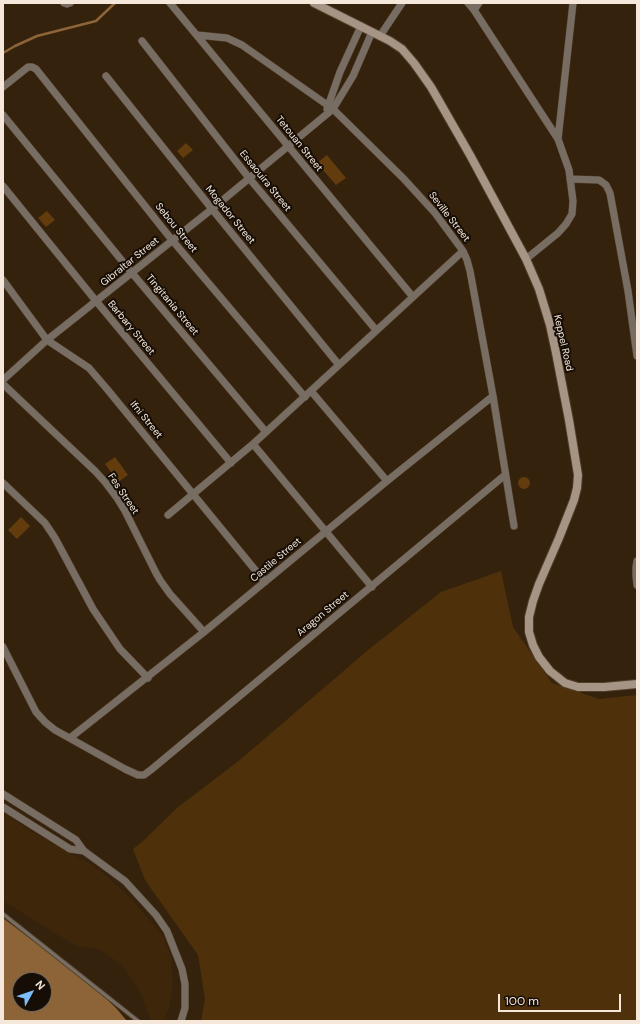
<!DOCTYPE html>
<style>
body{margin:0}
#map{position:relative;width:640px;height:1024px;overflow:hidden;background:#35220d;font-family:"DM Sans",sans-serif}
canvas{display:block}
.frame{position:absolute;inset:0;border:4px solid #f5e8db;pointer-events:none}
.north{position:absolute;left:12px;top:972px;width:40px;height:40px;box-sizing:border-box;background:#160e06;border:1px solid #6f655b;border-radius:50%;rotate:50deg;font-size:11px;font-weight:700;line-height:16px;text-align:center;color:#f5e8db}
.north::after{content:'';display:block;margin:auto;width:14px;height:18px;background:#7cbef9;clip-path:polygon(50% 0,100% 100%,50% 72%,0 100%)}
.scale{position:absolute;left:498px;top:994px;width:123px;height:18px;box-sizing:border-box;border:2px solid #f5e8db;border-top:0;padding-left:5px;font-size:12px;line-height:14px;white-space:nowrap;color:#f5e8db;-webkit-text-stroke:3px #160e06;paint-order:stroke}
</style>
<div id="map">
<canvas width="640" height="1024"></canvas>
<div class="frame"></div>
<div class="north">N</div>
<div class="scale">100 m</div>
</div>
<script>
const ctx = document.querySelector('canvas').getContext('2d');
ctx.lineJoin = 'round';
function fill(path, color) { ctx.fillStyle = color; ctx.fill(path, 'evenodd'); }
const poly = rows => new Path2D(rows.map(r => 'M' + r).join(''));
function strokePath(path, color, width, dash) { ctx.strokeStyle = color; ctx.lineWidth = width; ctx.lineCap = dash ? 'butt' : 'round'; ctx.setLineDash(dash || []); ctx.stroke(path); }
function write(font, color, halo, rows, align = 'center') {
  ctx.font = font + ' "DM Sans",sans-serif'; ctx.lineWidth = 4; ctx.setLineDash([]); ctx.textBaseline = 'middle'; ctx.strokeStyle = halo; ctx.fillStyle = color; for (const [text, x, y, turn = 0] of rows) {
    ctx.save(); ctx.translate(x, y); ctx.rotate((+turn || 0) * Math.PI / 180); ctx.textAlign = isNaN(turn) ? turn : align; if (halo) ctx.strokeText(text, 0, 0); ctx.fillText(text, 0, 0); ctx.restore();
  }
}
fill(poly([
 [3,812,27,829,60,848,80,858,98,869,125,892,162,934,171,956,173,985,169,1009,163,1021,151,1021,140,991,122,965,99,949,76,946,3,901]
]), '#3e260a');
fill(poly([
 [501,571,513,627,552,683,599,699,637,695,637,1021,201,1021,205,999,198,955,145,880,133,849,143,841,177,808,241,759,368,650,441,592]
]), '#4e300b');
fill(poly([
 [3,918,36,943,59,957,81,974,116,1008,127,1021,3,1021],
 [20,980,44,980,44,1004,20,1004]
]), '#8c6438');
strokePath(poly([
 [3,53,15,46,37,36,96,21,115,3]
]), '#8c6438', 2.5);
fill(poly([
 [186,143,193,150,183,158,177,151],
 [327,155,346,178,336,185,317,163],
 [47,211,55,220,46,227,38,218],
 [115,457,128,475,118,482,105,464],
 '518 483a6 6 0 1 1 12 0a6 6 0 1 1-12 0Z',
 [21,517,30,526,17,539,8,530]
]), '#623c0c');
const lane = poly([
 [3,914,138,1021]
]);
const street = poly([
 [64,3,67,4,70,3],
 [170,3,413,297],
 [468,3,474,10,558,139,569,170,573,201,572,214,566,224,558,233,526,259],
 [474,10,479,3],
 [197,35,227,38,242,45,333,109,404,179,435,213,463,251,467,260,470,271,493,396,514,526],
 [380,36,402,3],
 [142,41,249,178,376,330],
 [106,76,212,209,339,365],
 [3,87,28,67,32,67,36,69,172,240,305,397],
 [327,109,340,72,361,26],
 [3,115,132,273,266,432],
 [558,139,573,3],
 [570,179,599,180,602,182,606,185,610,193,628,291,637,356],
 [3,186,96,301,231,463],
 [3,280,47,340,89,368,107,389,265,582],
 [3,380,47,340,212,209,333,109,353,76,372,32],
 [3,384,95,471,105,482,117,498,125,511,156,573,160,580,170,594,204,632],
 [311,391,387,481],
 [253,444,372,587],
 [3,483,45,523,55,538,93,609,120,649,148,678],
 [168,515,253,444,463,251],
 [637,561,636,567,636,576,637,585],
 [3,647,36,712,45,722,55,730,125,769,138,775,144,775,152,769,505,475],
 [70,738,204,632,387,481,493,396],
 [3,794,76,840,84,851],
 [3,807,70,849,84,851,125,881,156,915,167,931,182,969,185,984,185,1008,181,1021]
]);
const secondary = poly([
 [314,3,390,41,402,49,414,63,431,87,470,155,526,259,539,289,550,325,556,353,569,420,578,475,577,488,574,500,559,538,539,584,533,601,529,617,529,632,533,645,539,657,550,671,565,683,578,687,604,687,637,684]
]);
strokePath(lane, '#503e2a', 5);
strokePath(street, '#503e2a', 8);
strokePath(secondary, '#503e2a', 10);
strokePath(lane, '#786d63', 3.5);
strokePath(street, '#786d63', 7);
strokePath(secondary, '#a69585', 8);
write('10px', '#f5e8db', '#160e06', [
 ["Tetouan Street",299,144,51],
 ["Essaouira Street",265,181,51],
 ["Mogador Street",230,215,51],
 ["Seville Street",449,217,52],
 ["Sebou Street",176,228,51],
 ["Gibraltar Street",130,262,-39],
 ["Tingitania Street",172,305,50],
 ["Barbary Street",131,328,50],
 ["Keppel Road",563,343,77],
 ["Ifni Street",146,420,51],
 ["Fes Street",123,494,56],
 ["Castile Street",276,560,-40],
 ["Aragon Street",323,614,-40]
]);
</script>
